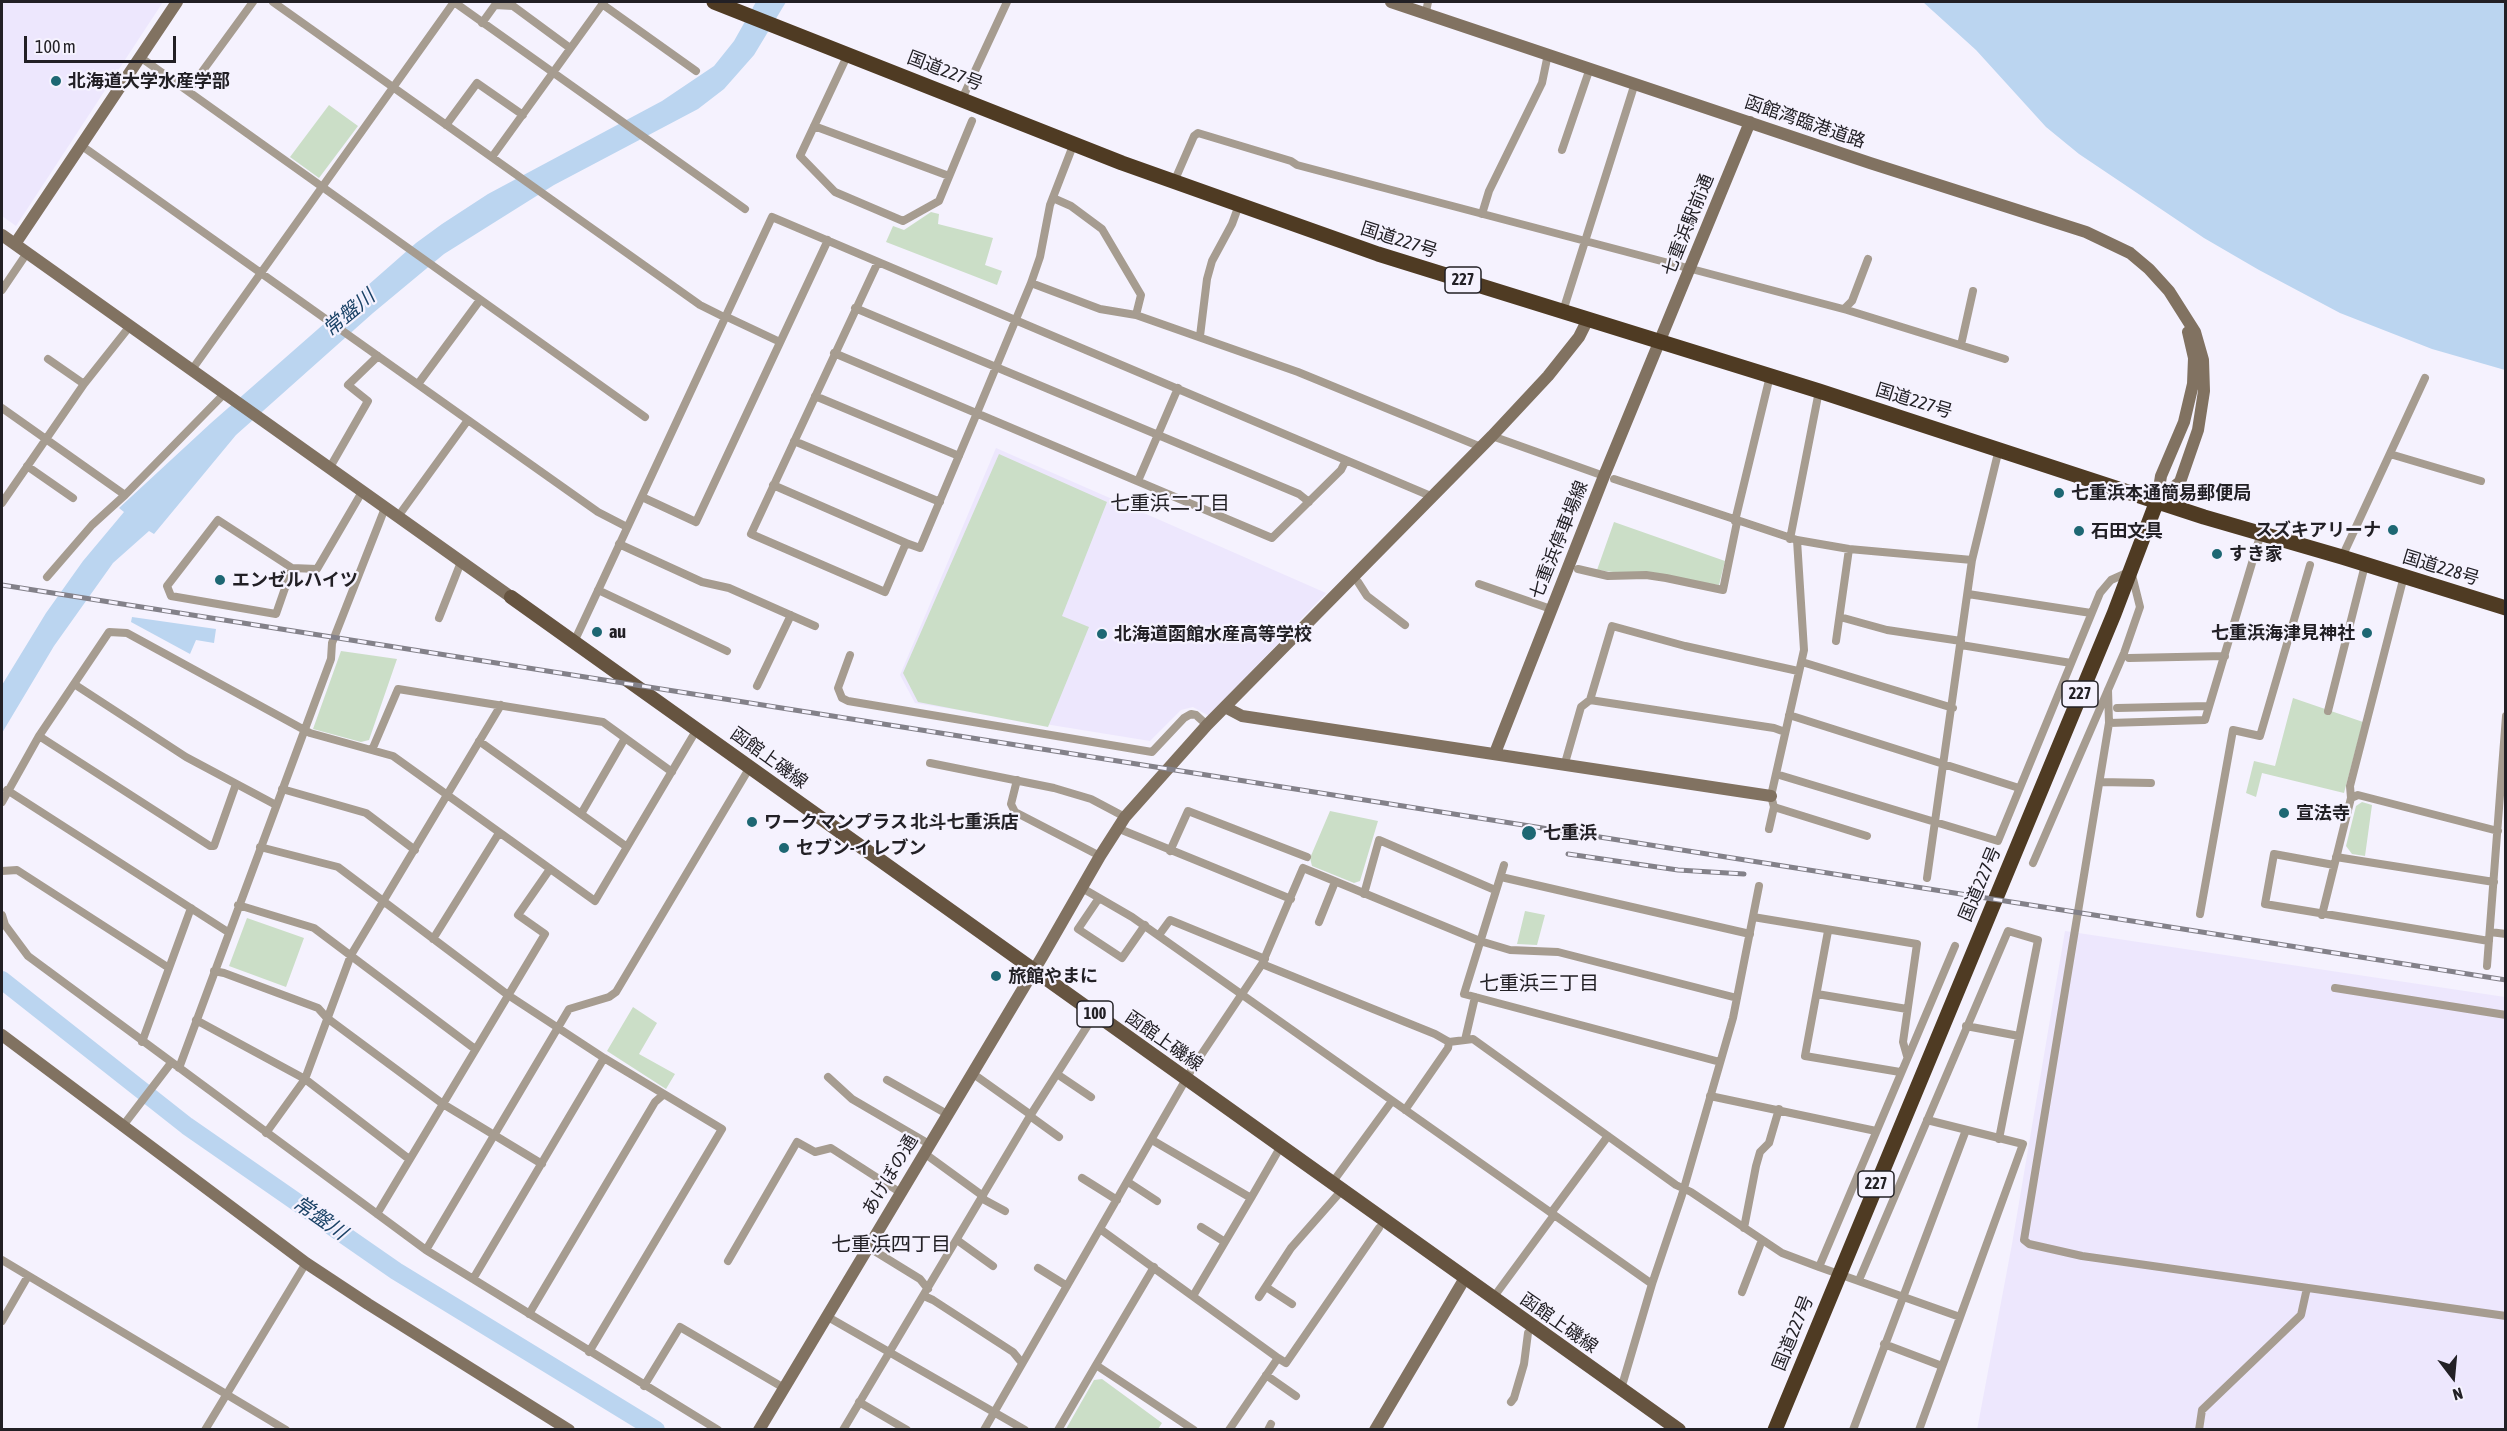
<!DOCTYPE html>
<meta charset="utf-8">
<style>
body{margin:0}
#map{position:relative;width:2507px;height:1431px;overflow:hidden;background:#f5f2fe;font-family:"Asap Condensed",sans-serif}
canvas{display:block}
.frame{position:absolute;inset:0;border:3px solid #222025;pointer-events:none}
.north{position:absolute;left:2423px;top:1347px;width:60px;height:60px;-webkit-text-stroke:4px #f5f2fe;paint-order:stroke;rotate:164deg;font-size:16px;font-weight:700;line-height:24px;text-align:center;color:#222025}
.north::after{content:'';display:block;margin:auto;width:21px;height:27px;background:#222025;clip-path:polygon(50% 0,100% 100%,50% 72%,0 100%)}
.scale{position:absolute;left:24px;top:36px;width:152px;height:27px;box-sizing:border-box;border:3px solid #222025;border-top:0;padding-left:8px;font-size:18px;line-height:21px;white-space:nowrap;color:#222025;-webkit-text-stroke:4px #f5f2fe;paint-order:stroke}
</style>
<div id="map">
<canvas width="2507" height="1431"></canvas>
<div class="frame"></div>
<div class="north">N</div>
<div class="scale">100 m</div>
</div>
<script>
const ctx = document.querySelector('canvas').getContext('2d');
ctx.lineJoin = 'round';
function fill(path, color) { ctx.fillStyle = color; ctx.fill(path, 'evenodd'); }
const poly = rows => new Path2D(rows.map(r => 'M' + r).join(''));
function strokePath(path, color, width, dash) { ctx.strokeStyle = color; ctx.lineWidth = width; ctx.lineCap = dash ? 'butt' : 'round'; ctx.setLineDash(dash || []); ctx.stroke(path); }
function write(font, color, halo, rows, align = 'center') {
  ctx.font = font + ' "Asap Condensed","Noto Sans JP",sans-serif'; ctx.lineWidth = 4.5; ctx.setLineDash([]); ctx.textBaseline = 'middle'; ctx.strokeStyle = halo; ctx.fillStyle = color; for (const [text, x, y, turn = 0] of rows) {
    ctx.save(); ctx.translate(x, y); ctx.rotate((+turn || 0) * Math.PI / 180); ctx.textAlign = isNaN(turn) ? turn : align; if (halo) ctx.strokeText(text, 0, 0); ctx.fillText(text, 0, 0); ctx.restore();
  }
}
fill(poly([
 [2,2,163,2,16,226,2,216],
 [996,448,1326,593,1209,716,1193,707,1181,710,1150,741,915,703,900,675],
 [2065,931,2505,997,2505,1429,1977,1430,2012,1244]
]), '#ede7fd');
fill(poly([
 [329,105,358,126,319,178,290,157],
 [931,212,939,214,938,224,993,238,985,265,1002,271,997,285,886,242,893,226,904,230],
 [999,454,1107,502,1062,616,1089,627,1048,727,918,702,903,673],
 [1614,522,1725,561,1719,585,1597,570],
 [341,651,397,659,369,740,361,742,313,729],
 [2293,698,2363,722,2344,793,2262,773,2256,797,2246,793,2254,761,2275,766],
 [2362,802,2372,805,2365,856,2352,854,2346,846,2356,806],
 [1330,811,1378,821,1360,881,1354,883,1312,866,1310,858],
 [1525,911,1545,915,1537,945,1517,944],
 [247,918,304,938,286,987,229,966],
 [633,1007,657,1023,639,1054,675,1074,666,1089,607,1051],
 [1102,1379,1162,1423,1158,1429,1066,1429,1094,1380]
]), '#cbdec7');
fill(poly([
 [756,2,786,2,754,55,724,89,698,109,554,185,444,254,373,313,236,435,154,534,149,531,113,563,54,646,2,733,2,685,46,613,83,561,124,512,119,508,211,423,416,243,442,224,488,194,662,101,714,66,734,41],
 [1923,2,2505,2,2505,370,2432,349,2340,313,2259,270,2204,238,2079,154,2046,127,1976,50],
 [132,617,216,629,214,643,196,640,190,654,131,622]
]), '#bbd5f0');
strokePath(poly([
 [2,980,187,1126,396,1271,656,1430]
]), '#bbd5f0', 18);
strokePath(poly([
 [273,2,700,305,726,318],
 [454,2,745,209],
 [602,4,696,71],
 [1426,12,1428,2],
 [482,23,495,5,513,6,570,48],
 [848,54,800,156,835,192,903,221,939,201,972,121],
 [140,57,645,417],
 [188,91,253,2],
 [962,99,1007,2],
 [446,125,477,83,523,115],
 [814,126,949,176],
 [82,146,468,420,598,512,627,527],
 [1562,150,1590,68],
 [492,157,604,2],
 [1174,182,1194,136,1198,133,1291,161,1297,165,1847,310,2005,359],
 [1053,198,1071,206,1102,229,1141,295,1136,315,1298,372,1481,447],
 [1482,214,1489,191,1542,83,1548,54],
 [878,262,751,534,885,592,906,543,920,548,977,413,1031,283,1040,257,1050,205,1074,143],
 [1031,283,1100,309,1136,315],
 [2,290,27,253],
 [855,308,1299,494,1309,502],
 [1844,309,1852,301,1868,259],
 [1563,311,1635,83],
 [727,317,780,342],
 [1200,336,1207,279,1212,261,1232,224,1239,205],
 [1961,345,1973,291],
 [834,353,1272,538,1341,470,1346,460],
 [48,359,84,384],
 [191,371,454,2],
 [418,384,480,300],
 [815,396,959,456],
 [2,408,125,495],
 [1492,436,1604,476],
 [794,441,940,502],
 [2390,454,2481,481],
 [27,466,73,498],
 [329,469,368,401,348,385,378,356],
 [1614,479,1797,540,1849,549,1972,560],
 [1138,481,1178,388],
 [773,485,906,543],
 [642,497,696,522,828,240],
 [2,503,84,384,130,326],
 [402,511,468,420],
 [1735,521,1770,376],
 [1790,539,1819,391],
 [1797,540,1804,650,1771,796,1774,807,1867,836],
 [619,544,702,582,729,588,815,626],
 [2342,557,2425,378],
 [292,568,276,614,171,596,167,586,218,520,292,568,317,569,362,492],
 [1578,569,1608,576,1646,575,1666,578,1723,590,1737,522],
 [47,577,92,525,125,495,224,394],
 [1358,582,1367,596,1405,625],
 [1479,584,1551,609],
 [598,590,727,651],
 [1968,594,2091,613],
 [1840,617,1887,630,1961,641],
 [439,618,461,562],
 [1836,641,1849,549],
 [574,642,772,217,1433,497],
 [1961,645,2071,663],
 [850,655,838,688,842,698,848,701,1152,752,1184,718,1191,714,1196,715,1207,725],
 [2129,658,2225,656],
 [1802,662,1953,708],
 [74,684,186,757,276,805],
 [757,686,791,615],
 [2108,690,2109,723,2024,1240,2029,1244,2082,1256,2506,1316],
 [2117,708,2209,706],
 [2328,711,2365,565],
 [1789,715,2019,788],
 [2109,723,2205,720,2261,533],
 [1785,732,1774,728,1590,700,1612,626,1685,646,1798,671],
 [39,736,210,846,214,846,236,784],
 [479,741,627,847],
 [372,750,398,689,603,722,672,772],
 [930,763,1054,788,1091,799,1125,817],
 [1565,763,1581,707,1590,700],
 [1776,774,1998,841,2100,593,2111,580,2131,571,2140,607,2124,653,2033,863],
 [1017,780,1011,804,1015,812,1100,856],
 [2100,782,2151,783],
 [282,789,366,813,415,850],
 [7,790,228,932],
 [2351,798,2350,786,2404,576],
 [2,802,39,736,109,632,127,633,310,733,393,756,595,901,697,729],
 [581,814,625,738],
 [1117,828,1291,899],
 [1769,829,1774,807],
 [260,847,338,867,508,995,604,1058,722,1129,589,1352],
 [1170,851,1188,811,1307,857],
 [2336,857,2494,882],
 [1504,865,1464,994,1720,1062],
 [2334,865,2274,854,2265,904,2489,941],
 [2,871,17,870,169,968],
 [1501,877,1750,934],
 [1927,878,1972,560,1999,449],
 [1082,888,1132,917,1652,1284],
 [1364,894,1379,840,1495,890],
 [1099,898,1078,929,1122,958,1145,925],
 [238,905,314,928,475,1049],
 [2200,914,2233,730,2260,736,2310,565],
 [2,915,5,925,28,956,426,1250,718,1430],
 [2322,915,2351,798,2358,795,2498,831],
 [1753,917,1917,944,1903,1042,1907,1056],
 [1319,922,1335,882],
 [1828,931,1805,1056,1900,1072],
 [2490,932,2506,934],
 [1159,935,1170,920,1265,959],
 [433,939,499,833],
 [1955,946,1819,1267,1960,1317],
 [1262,964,1435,1034,1449,1042,1473,1039,1676,1185,1691,1192,1782,1253,1819,1267],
 [2487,966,2506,716],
 [214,971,224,973,318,1008,327,1018,443,1104,542,1164],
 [2335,988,2506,1015],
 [1817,994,1907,1009],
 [196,1020,305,1079,409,1159],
 [1966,1026,2019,1036],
 [1465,1040,1475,997],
 [142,1042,191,908],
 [179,1068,331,659,332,643,385,508],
 [972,1073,1031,1115],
 [1057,1074,1091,1097],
 [828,1077,852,1099,929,1144],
 [887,1080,947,1114],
 [1710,1096,1876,1131],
 [1405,1110,1448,1048,1449,1042],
 [1030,1116,1059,1137],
 [122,1127,171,1063],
 [266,1133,305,1079,351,955,501,705],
 [1152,1140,1251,1198,1193,1296],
 [924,1153,983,1196],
 [1082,1178,1117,1200],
 [1128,1182,1157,1201],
 [1332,1183,1392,1101],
 [981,1198,1005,1211],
 [1251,1198,1281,1146],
 [1551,1213,1608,1136],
 [377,1214,545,934,518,915,550,869],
 [1201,1227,1225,1242],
 [1744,1228,1756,1166,1760,1152,1769,1143,1779,1109],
 [1100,1229,1278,1358,1229,1430],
 [957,1240,993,1266],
 [868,1247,920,1279,928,1289],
 [426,1250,569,1009,609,997,616,992,750,767],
 [2,1260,286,1430],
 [728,1261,797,1142,815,1152,831,1148,901,1193],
 [1038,1268,1067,1286],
 [473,1279,604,1058],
 [1859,1280,2008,931,2038,940,1999,1139],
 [1266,1287,1292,1304],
 [1742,1292,1762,1240],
 [924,1296,933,1300,1013,1352,1022,1363],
 [1259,1297,1291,1248,1342,1190],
 [1493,1298,1554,1215],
 [529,1314,655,1102,664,1094],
 [828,1317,1025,1430],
 [2,1321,28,1276],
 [1884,1344,1942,1366],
 [1278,1358,1286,1363,1379,1228],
 [1096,1365,1154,1267],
 [1266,1375,1296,1396],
 [644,1386,680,1327,784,1388],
 [1621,1389,1652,1284,1682,1195,1733,1018,1759,886],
 [859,1402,907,1430],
 [1511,1402,1514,1398,1524,1364,1528,1333],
 [205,1430,306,1263],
 [843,1430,1030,1116,1095,1014],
 [984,1430,1193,1067,1262,964,1303,868,1480,941,1510,950,1558,952,1737,998],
 [1058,1430,1096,1365,1194,1430],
 [1268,1430,1271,1424],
 [1853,1430,1966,1130],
 [1919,1430,2023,1144,1927,1120],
 [2199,1430,2202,1410,2301,1315,2307,1288]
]), '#a69c90', 8);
strokePath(poly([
 [1391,2,1870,163,2086,232,2130,253,2149,269,2169,291,2195,332,2203,360,2204,391,2198,430,2180,482,2157,501],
 [2,235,511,597],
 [15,244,177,2],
 [2157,501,2161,476,2184,422,2193,384,2194,358,2188,332],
 [1225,707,1242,716,1771,796],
 [1495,753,1604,476,1750,122],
 [2,1035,306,1263,368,1304,569,1430],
 [759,1430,1042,957,1100,856,1125,817,1207,725,1492,436,1548,376,1579,337,1588,319],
 [1375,1430,1465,1278]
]), '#817261', 12);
strokePath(poly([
 [511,597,1679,1430]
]), '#665440', 14);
strokePath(poly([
 [714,2,1122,163,1378,254,1819,391,2204,517,2342,557,2506,608],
 [1775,1430,2114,614,2157,501]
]), '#4f3b23', 15);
const rail = poly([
 [2,585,2506,980],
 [1568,854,1678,870,1744,874]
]);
strokePath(rail, '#838189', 5);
strokePath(rail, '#f5f2fe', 3, [9]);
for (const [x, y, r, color] of [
 [56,81,6,"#1d6773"],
 [2059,493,6,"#1d6773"],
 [2393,530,6,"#1d6773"],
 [2079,531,6,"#1d6773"],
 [2217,554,6,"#1d6773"],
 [220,580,6,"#1d6773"],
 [597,632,6,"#1d6773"],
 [2367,633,6,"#1d6773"],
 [1102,634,6,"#1d6773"],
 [2284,813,6,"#1d6773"],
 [752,822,6,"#1d6773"],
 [1529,833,8,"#1d6773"],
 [784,848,6,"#1d6773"],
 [996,976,6,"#1d6773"]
]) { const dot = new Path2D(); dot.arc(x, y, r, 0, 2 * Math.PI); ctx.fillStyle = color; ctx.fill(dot); strokePath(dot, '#f5f2fe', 2); }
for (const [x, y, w] of [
 [1463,280,36],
 [2080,694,36],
 [1095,1014,36],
 [1876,1184,36]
]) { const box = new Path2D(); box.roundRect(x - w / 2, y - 13, w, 26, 4.5); ctx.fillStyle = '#f5f2fe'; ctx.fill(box); strokePath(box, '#222025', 1.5); }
write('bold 16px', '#222025', null, [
 ["227",1463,280],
 ["227",2080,694],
 ["100",1095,1014],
 ["227",1876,1184]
]);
write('18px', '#222025', '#f5f2fe', [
 ["国道227号",945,71,21],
 ["函館湾臨港道路",1805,122,19],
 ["七重浜駅前通",1688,225,-68],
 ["国道227号",1399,240,18],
 ["国道227号",1914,401,17],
 ["七重浜停車場線",1559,540,-68],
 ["国道228号",2441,568,17],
 ["函館上磯線",769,758,36],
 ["国道227号",1980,884,-67],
 ["函館上磯線",1164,1041,35],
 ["あけぼの通",890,1175,-59],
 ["函館上磯線",1559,1323,35],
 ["国道227号",1793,1333,-68]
]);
write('bold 18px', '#222025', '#f5f2fe', [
 ["北海道大学水産学部",68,81],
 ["七重浜本通簡易郵便局",2071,493],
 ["スズキアリーナ",2381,530,"right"],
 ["石田文具",2091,531],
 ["すき家",2229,554],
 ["エンゼルハイツ",232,580],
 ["au",609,632],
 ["七重浜海津見神社",2355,633,"right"],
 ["北海道函館水産高等学校",1114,634],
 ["宣法寺",2296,813],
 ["ワークマンプラス 北斗七重浜店",764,822],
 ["七重浜",1543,833],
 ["セブン-イレブン",796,848],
 ["旅館やまに",1008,976]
], 'left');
write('italic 20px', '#1b4367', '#f5f2fe', [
 ["常盤川",349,313,-40],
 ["常盤川",320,1218,35]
]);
write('20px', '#222025', '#f5f2fe', [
 ["七重浜二丁目",1170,504],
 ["七重浜三丁目",1539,984],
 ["七重浜四丁目",891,1245]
]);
</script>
